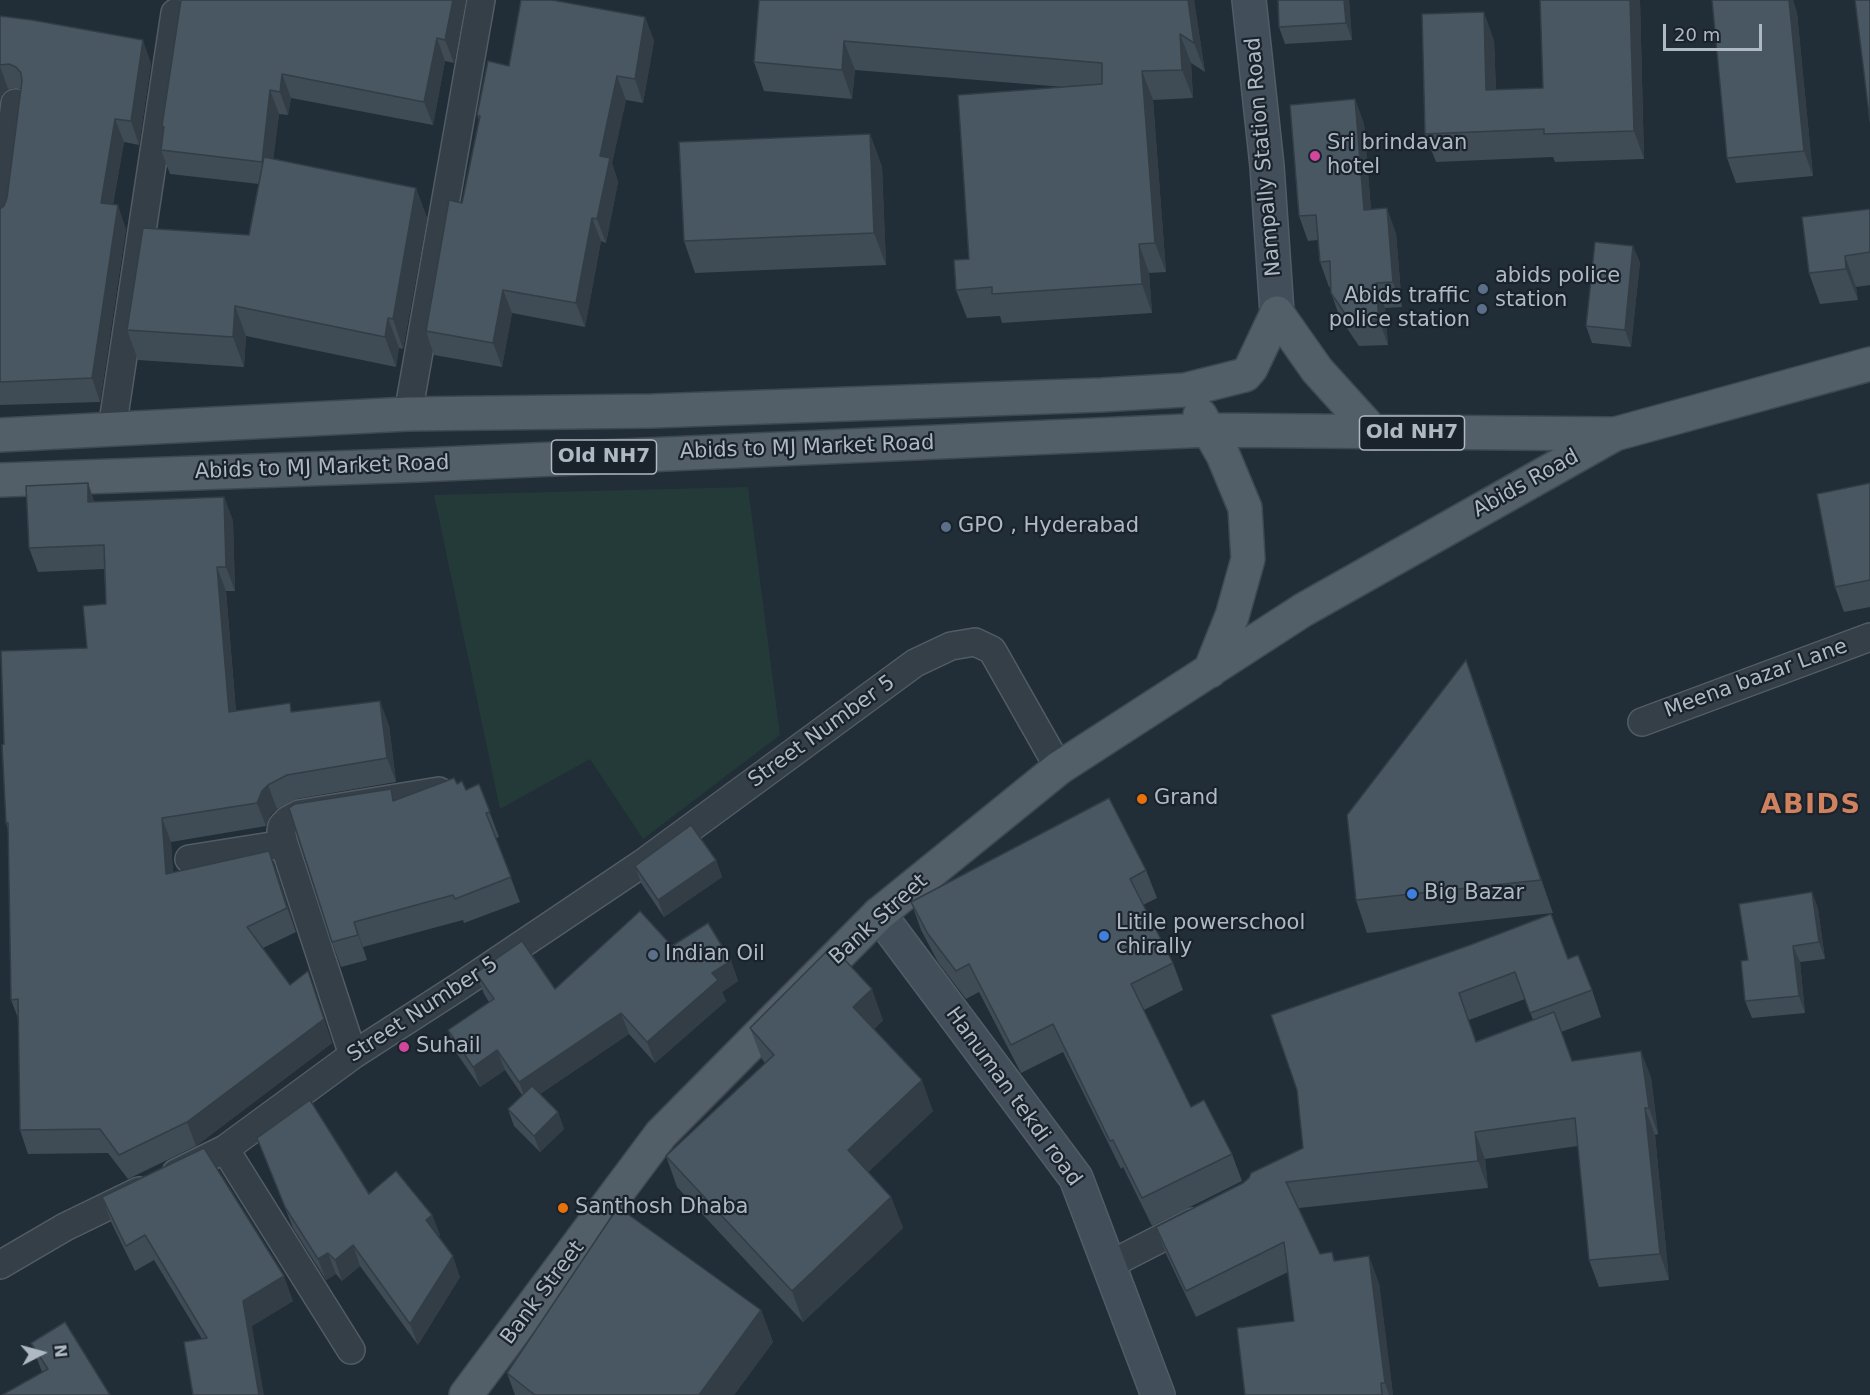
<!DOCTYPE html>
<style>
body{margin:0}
#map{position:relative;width:1870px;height:1395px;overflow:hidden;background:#212d37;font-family:"DejaVu Sans",sans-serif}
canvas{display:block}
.north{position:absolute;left:12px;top:1323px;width:60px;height:60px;-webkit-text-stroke:4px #1a232c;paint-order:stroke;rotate:84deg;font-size:16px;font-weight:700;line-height:24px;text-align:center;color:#afb9c4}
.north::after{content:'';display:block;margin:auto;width:21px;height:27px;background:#afb9c4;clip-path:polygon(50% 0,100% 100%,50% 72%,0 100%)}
.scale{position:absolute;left:1663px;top:24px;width:99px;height:27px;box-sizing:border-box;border:3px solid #afb9c4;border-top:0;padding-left:8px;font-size:18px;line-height:21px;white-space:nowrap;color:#afb9c4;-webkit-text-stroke:4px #1a232c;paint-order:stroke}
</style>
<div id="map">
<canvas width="1870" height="1395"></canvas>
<div class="north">N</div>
<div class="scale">20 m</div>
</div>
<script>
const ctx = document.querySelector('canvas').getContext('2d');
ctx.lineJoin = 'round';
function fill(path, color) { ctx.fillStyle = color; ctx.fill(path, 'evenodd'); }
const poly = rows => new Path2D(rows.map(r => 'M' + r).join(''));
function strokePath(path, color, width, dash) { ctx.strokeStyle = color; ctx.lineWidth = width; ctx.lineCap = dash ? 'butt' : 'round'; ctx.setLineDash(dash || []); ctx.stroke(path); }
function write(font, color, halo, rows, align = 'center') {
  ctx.font = font + ' "DejaVu Sans",sans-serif'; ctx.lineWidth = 4.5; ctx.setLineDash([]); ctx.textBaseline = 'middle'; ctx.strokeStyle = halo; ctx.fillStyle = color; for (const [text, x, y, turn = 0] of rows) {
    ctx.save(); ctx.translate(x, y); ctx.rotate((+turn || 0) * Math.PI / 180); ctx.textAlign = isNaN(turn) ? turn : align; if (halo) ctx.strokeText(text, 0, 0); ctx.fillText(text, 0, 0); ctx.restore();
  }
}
fill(poly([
 [748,487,780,735,643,839,590,759,500,809,434,495]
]), '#243a39');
const street = poly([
 [0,220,15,103],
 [408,414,481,0],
 [112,429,175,13],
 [1642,722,1870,637],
 [189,859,284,844],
 [353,1055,284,844,281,831,282,826,288,820,299,814,439,791],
 [225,1149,351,1350],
 [176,1173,225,1149,353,1055,460,986,643,863,915,663,951,646,975,642,992,650,1059,768],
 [0,1265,65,1227,139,1191],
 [1109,1265,1193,1222]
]);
const secondary = poly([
 [1249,0,1267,166,1277,313],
 [879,914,1076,1178,1158,1395]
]);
const primary = poly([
 [1200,415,1223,455,1245,508,1248,559,1232,616,1210,671],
 [0,435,408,414,652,411,1101,395,1185,390,1245,375,1251,368,1277,313,1317,370,1374,433],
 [0,480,419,465,1209,430,1613,434],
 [466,1395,661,1134,879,914,1059,768,1303,610,1615,434,1870,364]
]);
strokePath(street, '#525c65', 30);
strokePath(secondary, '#525c65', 36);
strokePath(primary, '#3e4851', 36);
strokePath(street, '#343f48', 27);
strokePath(secondary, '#424e5a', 33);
strokePath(primary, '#525e68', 33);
fill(poly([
 [181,0,466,0,454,63,445,61,433,125,291,98,288,115,279,114,273,159,416,188,427,218,403,349,399,348,396,367,246,336,244,367,138,360,127,330,249,235,259,184,170,174,161,150,164,131,162,126],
 [759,0,1194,0,1205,72,1191,63,1193,98,1153,100,1166,272,1149,273,1152,313,1002,323,1000,316,967,318,956,290,969,259,1063,87,855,70,852,99,764,91,754,62],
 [1349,0,1352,40,1285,44,1279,27],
 [1540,0,1640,0,1644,159,1555,162,1553,157,1436,162,1425,134,1494,40,1496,90,1543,88],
 [1712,0,1793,0,1797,13,1813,176,1736,183,1727,158],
 [0,16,151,63,139,145,124,142,113,205,126,229,100,402,0,405,0,209,4,206,7,198,21,89,18,88,8,89,2,94,0,99],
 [645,17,654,41,643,103,626,100,612,163,618,182,606,243,601,241,585,327,512,313,502,367,434,355,426,331,462,203,479,120,477,115,509,66],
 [1355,99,1364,124,1371,209,1396,233,1402,307,1385,308,1388,345,1359,346,1340,318,1331,293,1330,287,1329,287,1320,262,1318,240,1308,241,1299,216],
 [870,134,882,167,886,265,695,273,684,241],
 [1870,209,1870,285,1856,287,1858,300,1820,304,1809,273],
 [1640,262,1631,347,1592,343,1586,326],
 [88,483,94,502,224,497,233,521,235,591,226,591,236,711,293,712,389,725,396,782,296,799,277,809,270,815,266,826,171,842,173,873,269,851,296,932,263,948,290,985,308,971,332,1043,196,1146,128,1179,108,1153,28,1154,20,1130,18,1018,11,1000,8,830,6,823,4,744,87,648,106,604,104,569,38,572,29,548],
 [1870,483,1870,607,1844,612,1835,587],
 [1466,660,1553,913,1367,933,1356,900],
 [457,784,466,790,479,784,499,837,496,838,520,902,464,923,463,920,363,947,367,960,341,967,332,942,395,800],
 [716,860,722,877,664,917,641,883,635,866],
 [1146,870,1157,898,1143,905,1173,963,1183,990,1144,1010,1191,1107,1232,1154,1242,1181,1152,1226,1123,1167,1121,1169,1063,1052,1021,1073,979,992,966,999,938,962,921,930,911,902],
 [1812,892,1818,909,1825,959,1800,962,1805,1013,1752,1018,1745,1001,1748,960],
 [672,946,731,961,738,981,722,992,726,1001,655,1063,629,1034,540,1094,558,1112,564,1129,540,1152,514,1126,508,1109,522,1095,505,1070,480,1087,455,1051,448,1030,489,1002,484,994,476,973,555,989],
 [1568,959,1592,990,1601,1017,1561,1032,1572,1061,1651,1077,1658,1134,1655,1135,1669,1280,1599,1287,1589,1260,1578,1146,1485,1159,1488,1188,1299,1208,1320,1254,1332,1252,1335,1261,1379,1283,1393,1395,1245,1395,1294,1321,1288,1272,1196,1317,1166,1254,1156,1227,1243,1183,1303,1148,1297,1090,1271,1015],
 [1525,999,1533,1020,1476,1041,1469,1020],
 [883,1020,874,1029,933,1111,868,1172,891,1197,903,1228,803,1322,677,1187,666,1156,765,1063,762,1059,750,1028],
 [257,1138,369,1194,432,1215,440,1235,438,1237,460,1277,418,1345,360,1266,342,1281,336,1274,326,1280,293,1228],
 [102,1197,293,1301,252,1326,202,1339,154,1260,135,1271,111,1222],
 [761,1310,773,1342,734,1395,515,1395,507,1373],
 [31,1343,110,1395,42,1372]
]), '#3f4b55');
fill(poly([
 [453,0,466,0,454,63,445,40],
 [1188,0,1194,0,1205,72,1194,43],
 [1344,0,1349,0,1352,40,1346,23],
 [1630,0,1640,0,1644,159,1634,131],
 [1789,0,1793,0,1797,13,1813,176,1804,151],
 [1484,12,1494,40,1497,119,1486,90],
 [645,17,654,41,643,103,635,79],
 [1180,34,1191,63,1193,98,1182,70],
 [437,38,445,61,433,125,424,102],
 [143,40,151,63,139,145,131,121],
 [844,41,855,70,852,99,842,70],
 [0,66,8,89,2,94,0,99],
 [1142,71,1153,100,1166,272,1155,243],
 [282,74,291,98,288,115,280,92],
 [617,76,626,100,612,163,618,182,606,243,597,219,600,156],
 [270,90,279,114,270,186,262,162],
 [1355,99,1364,124,1373,234,1364,210],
 [115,119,124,142,109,227,101,203],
 [870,134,882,167,886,265,874,233],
 [416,188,427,218,403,349,393,319],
 [118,205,126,229,100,402,92,378],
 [1387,208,1396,233,1402,307,1393,282],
 [592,218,601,241,585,327,576,303],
 [1139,244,1149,273,1152,313,1142,284],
 [1633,246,1640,262,1631,347,1625,330],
 [1845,256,1856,287,1858,300,1846,269],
 [1376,283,1385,308,1388,345,1379,320],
 [503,290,512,313,502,367,493,343],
 [235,306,246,336,244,367,233,337],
 [388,318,399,348,396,367,385,337],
 [88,483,96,507,88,502],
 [224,497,233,521,235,591,226,567],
 [217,567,226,591,238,736,229,712],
 [1466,660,1478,692,1553,913,1541,880],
 [380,701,389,725,396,782,387,758],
 [268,785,277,809,270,815,266,826,257,803,262,791],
 [162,818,171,842,174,898,166,874],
 [269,851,278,875,296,932,287,908],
 [716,860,722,877,664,917,658,900],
 [1812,892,1818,909,1825,959,1819,942],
 [354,922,363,947,367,960,358,935],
 [1793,946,1800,962,1805,1013,1799,996],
 [731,961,738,981,722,992,726,1001,655,1063,647,1042,712,973],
 [308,971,332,1043,196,1146,187,1122],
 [872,989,883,1020,864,1037,853,1007],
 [621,1013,629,1034,527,1103,519,1082],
 [497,1050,505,1070,480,1087,473,1067],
 [1641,1051,1651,1077,1658,1134,1649,1108],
 [922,1080,933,1111,859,1181,848,1150],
 [1645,1108,1655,1135,1669,1280,1660,1254],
 [558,1112,564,1129,540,1152,534,1136],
 [1475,1132,1485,1159,1488,1188,1478,1161],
 [891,1197,903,1228,803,1322,792,1291],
 [432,1215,440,1235,433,1241,426,1220],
 [353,1245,360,1266,342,1281,335,1260],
 [328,1253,336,1274,326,1280,318,1259],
 [453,1256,460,1277,418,1345,410,1324],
 [1369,1256,1379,1283,1393,1395,1389,1395,1385,1383],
 [284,1276,293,1301,252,1326,264,1395,259,1395,243,1301],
 [761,1310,773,1342,734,1395,699,1395]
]), '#333d45');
const building = poly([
 [181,0,453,0,445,40,437,38,424,102,282,74,280,92,270,90,262,162,161,150,164,127,162,126,181,0],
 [521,0,552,0,645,17,635,79,617,76,600,156,610,158,597,219,592,218,576,303,503,290,493,343,426,331,449,200,462,203,480,116,477,115,488,61,509,66,521,0],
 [759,0,1188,0,1194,43,1180,34,1182,70,1142,71,1155,243,1139,244,1142,284,992,294,992,287,956,290,954,260,969,259,958,95,1102,84,1102,63,844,41,842,70,754,62,759,0],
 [1278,0,1344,0,1346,23,1279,27,1278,0],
 [1540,0,1630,0,1634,131,1544,134,1544,129,1425,134,1422,14,1484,12,1486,90,1543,88,1540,0],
 [1712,0,1789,0,1804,151,1727,158,1712,0],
 [1855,0,1870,0,1870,122,1855,0],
 [0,16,32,20,143,40,131,121,115,119,101,203,118,205,92,378,0,382,0,209,4,206,7,198,22,81,21,73,16,67,9,64,0,65,0,16],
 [1355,99,1364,210,1387,208,1393,282,1376,283,1379,320,1350,321,1331,293,1330,261,1320,262,1316,215,1299,216,1290,105,1355,99],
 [870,134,874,233,684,241,679,142,870,134],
 [264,157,416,188,393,319,388,318,385,337,235,306,233,337,127,330,143,228,249,235,264,157],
 [1870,209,1870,252,1845,256,1846,269,1809,273,1802,217,1870,209],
 [1595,242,1633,246,1625,330,1586,326,1595,242],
 [88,483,88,502,224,497,226,567,217,567,229,712,290,703,291,712,380,701,387,758,287,775,268,785,262,791,257,803,162,818,166,874,269,851,287,908,247,927,290,985,308,971,324,1019,187,1122,119,1155,100,1129,20,1130,18,999,11,1000,8,823,6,823,2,745,4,744,1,651,87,648,83,606,106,604,104,545,29,548,26,486,88,483],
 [1870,483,1870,580,1835,587,1817,494,1870,483],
 [1466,660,1541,880,1356,900,1347,815,1466,660],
 [454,778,457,784,462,781,466,790,479,784,490,812,486,813,511,877,455,899,453,895,354,922,358,935,332,942,289,808,295,804,391,789,393,801,454,778],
 [1109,798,1146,870,1130,879,1173,963,1131,984,1191,1107,1204,1100,1232,1154,1142,1198,1113,1140,1110,1141,1053,1024,1011,1045,969,964,956,971,928,934,911,902,1109,798],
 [691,825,716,860,658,900,635,866,691,825],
 [1812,892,1819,942,1793,946,1799,996,1745,1001,1741,961,1748,960,1739,904,1812,892],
 [640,911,672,946,708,923,731,961,712,973,718,980,647,1042,621,1013,519,1082,497,1050,473,1067,448,1030,494,999,476,973,522,941,555,989,640,911],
 [1551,914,1568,959,1578,955,1592,990,1530,1013,1515,972,1459,993,1476,1042,1554,1012,1572,1061,1641,1051,1649,1108,1645,1108,1660,1254,1589,1260,1575,1118,1475,1132,1478,1161,1286,1182,1320,1254,1332,1252,1334,1261,1369,1256,1385,1383,1381,1383,1382,1395,1245,1395,1237,1328,1294,1321,1284,1242,1186,1291,1156,1227,1243,1183,1249,1178,1251,1173,1303,1148,1297,1090,1271,1015,1470,945,1551,914],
 [830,948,844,959,872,989,853,1007,922,1080,848,1150,891,1197,792,1291,666,1156,774,1055,750,1028,830,948],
 [532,1086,558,1112,534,1136,508,1109,532,1086],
 [310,1100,369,1194,396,1171,432,1215,426,1220,453,1256,410,1324,353,1245,335,1260,328,1253,318,1259,285,1207,257,1138,310,1100],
 [204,1148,284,1276,243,1301,259,1395,193,1395,184,1342,207,1338,145,1235,126,1246,102,1197,204,1148],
 [618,1207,761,1310,699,1395,535,1395,507,1373,618,1207],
 [65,1322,110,1395,2,1395,48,1369,31,1343,65,1322]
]);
fill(building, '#495763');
strokePath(building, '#333d45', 1.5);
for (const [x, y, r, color] of [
 [1315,156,6,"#d1479c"],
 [1483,289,6,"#5c6f8a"],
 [1482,309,6,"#5c6f8a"],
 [946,527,6,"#5c6f8a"],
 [1142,799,6,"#e8710a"],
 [1412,894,6,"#3f7fe0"],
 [1104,936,6,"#3f7fe0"],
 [653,955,6,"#5c6f8a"],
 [404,1047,6,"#d1479c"],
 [563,1208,6,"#e8710a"]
]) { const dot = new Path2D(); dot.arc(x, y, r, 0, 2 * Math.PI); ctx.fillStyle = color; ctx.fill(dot); strokePath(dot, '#1a232c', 2); }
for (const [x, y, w] of [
 [1412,433,105],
 [604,457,105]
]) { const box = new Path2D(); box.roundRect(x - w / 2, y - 17, w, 34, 4.5); ctx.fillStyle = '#1a232c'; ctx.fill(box); strokePath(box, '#afb9c4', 1.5); }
write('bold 20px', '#afb9c4', null, [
 ["Old NH7",1412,433],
 ["Old NH7",604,457]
]);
write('21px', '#afb9c4', '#1a232c', [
 ["Sri brindavan",1327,144],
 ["hotel",1327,168],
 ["abids police",1495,277],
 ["station",1495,301],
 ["Abids traffic",1470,297,"right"],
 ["police station",1470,321,"right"],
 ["GPO , Hyderabad",958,527],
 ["Grand",1154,799],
 ["Big Bazar",1424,894],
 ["Litile powerschool",1116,924],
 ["chirally",1116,948],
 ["Indian Oil",665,955],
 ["Suhail",416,1047],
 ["Santhosh Dhaba",575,1208]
], 'left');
write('21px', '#afb9c4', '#1a232c', [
 ["Nampally Station Road",1264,157,-95],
 ["Abids to MJ Market Road",807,448,-2],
 ["Abids to MJ Market Road",322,468,-2],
 ["Abids Road",1526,484,-29],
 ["Meena bazar Lane",1756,679,-20],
 ["Street Number 5",822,732,-36],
 ["Bank Street",879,920,-42],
 ["Street Number 5",423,1010,-33],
 ["Hanuman tekdi road",1013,1097,54],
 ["Bank Street",543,1293,-53]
]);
ctx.letterSpacing = '1.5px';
write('bold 27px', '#d0825e', '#1a232c', [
 ["ABIDS",1811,806]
]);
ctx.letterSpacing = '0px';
</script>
